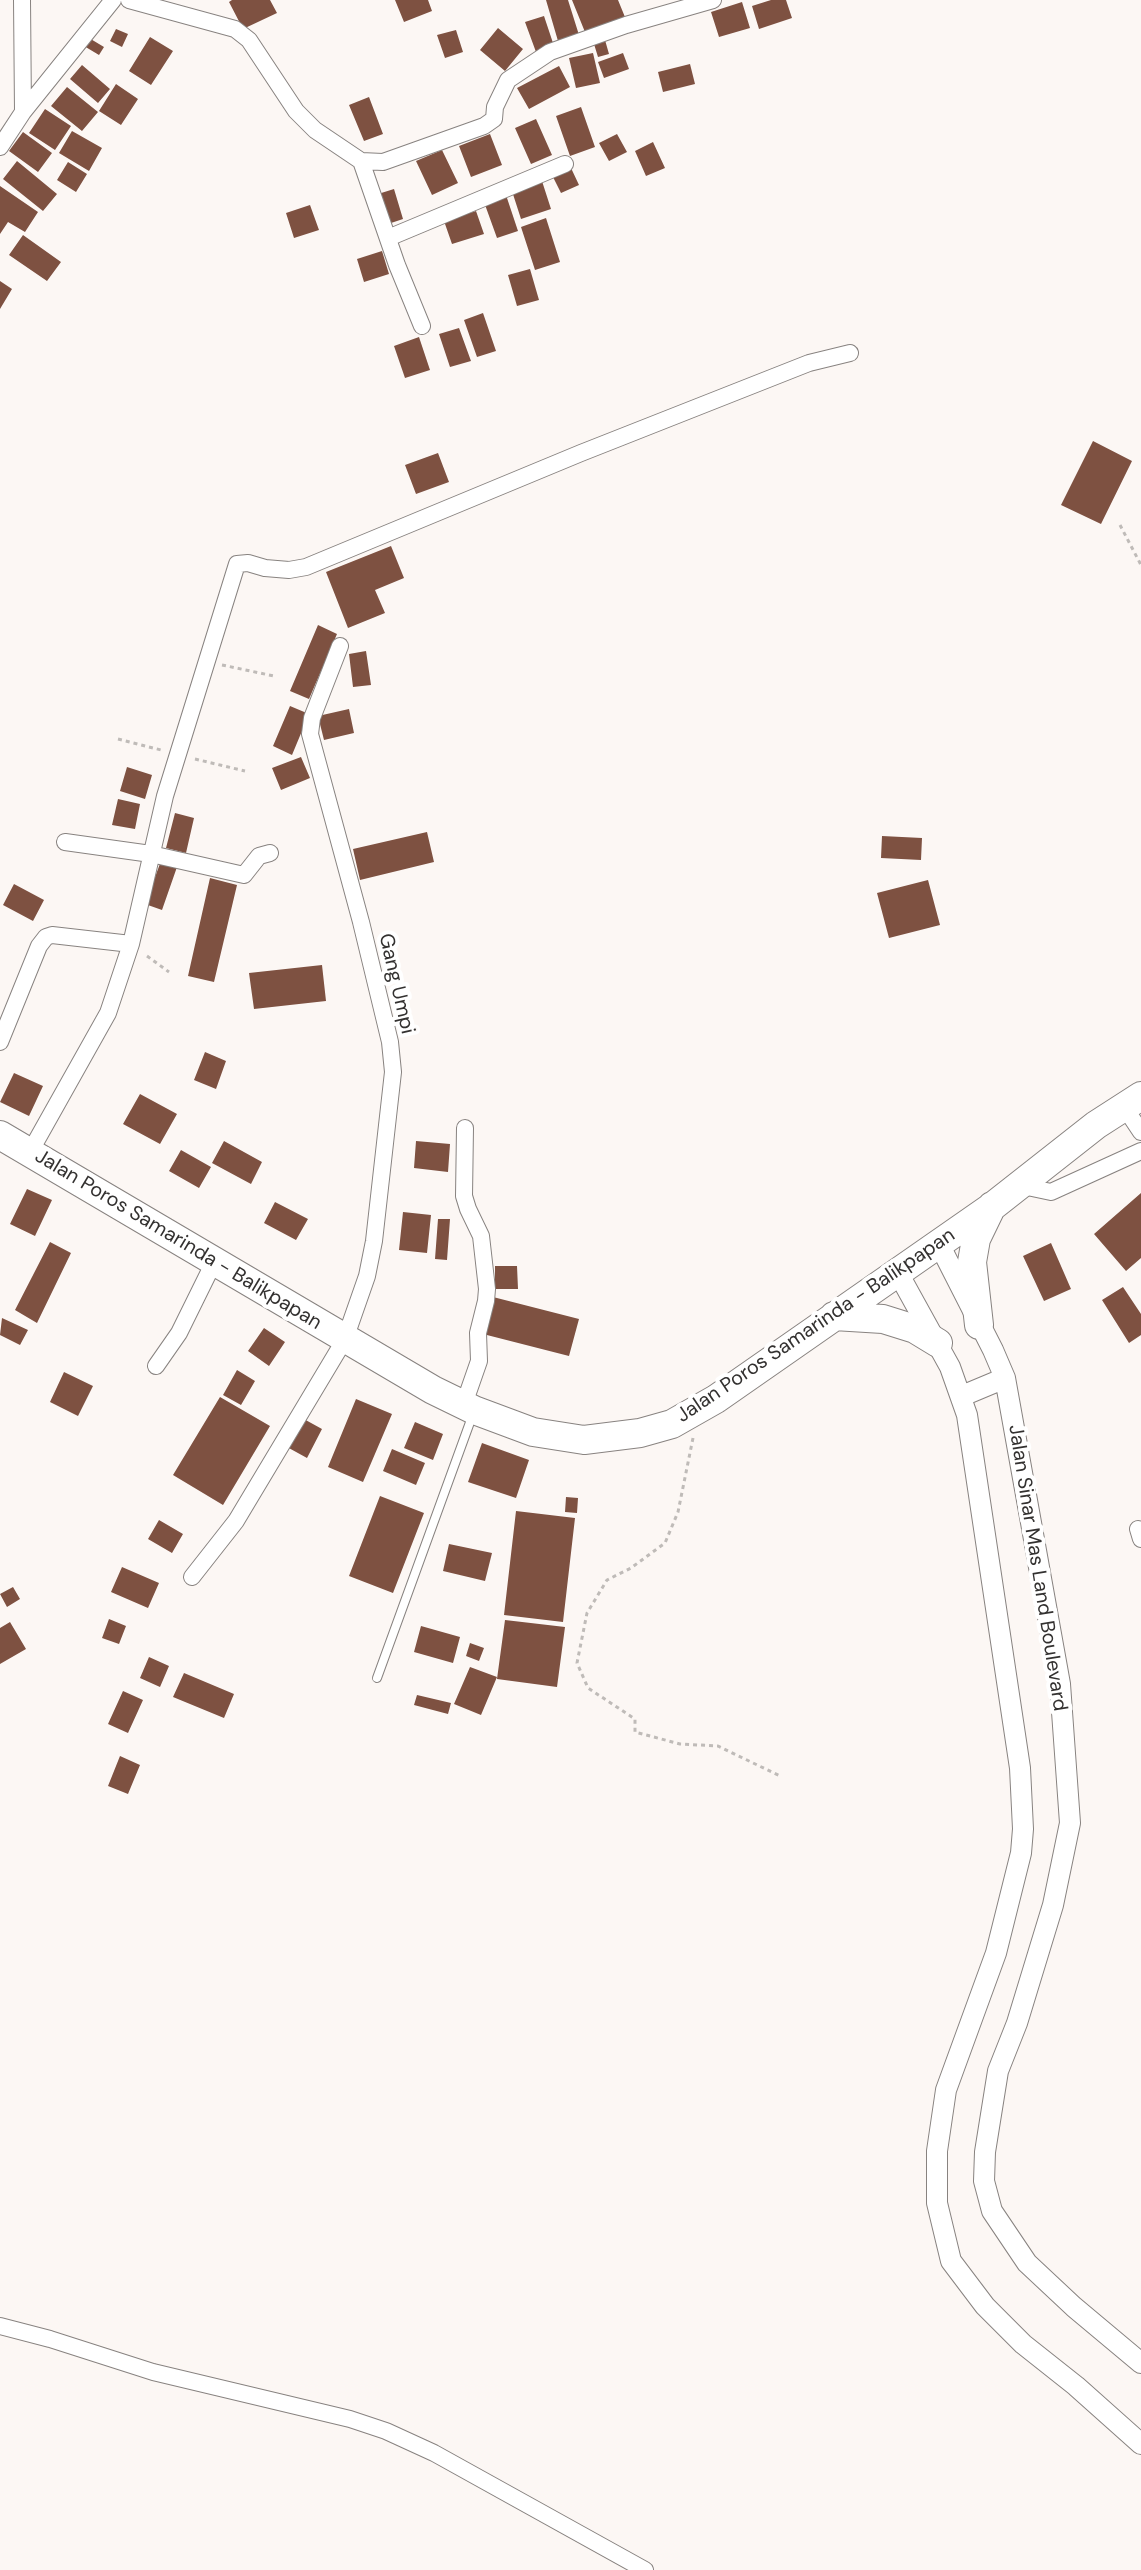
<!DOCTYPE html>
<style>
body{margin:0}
canvas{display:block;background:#fcf7f4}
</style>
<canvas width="1141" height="2570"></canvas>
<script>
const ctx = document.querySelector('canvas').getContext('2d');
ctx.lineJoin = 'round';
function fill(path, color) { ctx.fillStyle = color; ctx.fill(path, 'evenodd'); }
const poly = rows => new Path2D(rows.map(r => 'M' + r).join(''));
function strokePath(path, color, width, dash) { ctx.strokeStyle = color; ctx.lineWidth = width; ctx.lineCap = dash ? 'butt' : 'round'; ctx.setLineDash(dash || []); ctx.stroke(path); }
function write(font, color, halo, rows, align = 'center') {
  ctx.font = font + ' "DM Sans",sans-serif'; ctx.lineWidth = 8; ctx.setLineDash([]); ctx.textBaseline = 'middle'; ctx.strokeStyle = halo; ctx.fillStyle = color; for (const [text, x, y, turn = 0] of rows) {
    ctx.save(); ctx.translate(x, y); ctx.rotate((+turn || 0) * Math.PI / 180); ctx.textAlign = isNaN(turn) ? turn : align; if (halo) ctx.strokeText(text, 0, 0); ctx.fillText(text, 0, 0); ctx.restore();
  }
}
fill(poly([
 [232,0,270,0,277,13,243,29,229,2],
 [395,0,428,0,432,11,404,22],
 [546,0,568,0,579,35,558,41],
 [572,0,618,0,627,22,587,37],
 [771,0,786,0,792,18,759,29,752,6],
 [742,2,750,28,719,37,711,12],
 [544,16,554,46,536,52,525,22],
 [498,28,523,49,505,71,480,50],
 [116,29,128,34,122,47,110,41],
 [456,30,463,52,445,58,437,35],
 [150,37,173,51,151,85,129,71],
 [89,38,104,47,99,55,84,46],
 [605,40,609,54,598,57,594,44],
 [593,53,600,83,576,88,569,58],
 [623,53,629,69,604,78,598,62],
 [690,64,695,84,663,92,658,72],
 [82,65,110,89,98,103,70,79],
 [559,66,570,87,529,109,517,88],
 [116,84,138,99,121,125,99,111],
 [67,87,98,112,82,131,51,106],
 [369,97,383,134,364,141,349,105],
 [581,107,595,147,570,156,556,116],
 [45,109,71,126,55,150,29,133],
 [536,119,552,155,531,164,515,128],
 [72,131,102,148,89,171,59,153],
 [23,132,52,153,38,172,9,151],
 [490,134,502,165,471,177,459,146],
 [617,134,627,152,609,161,599,143],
 [653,142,665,168,646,176,635,151],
 [442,150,458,183,432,195,416,161],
 [17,161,57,194,43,211,3,179],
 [68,162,87,174,76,192,57,180],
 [571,168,579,185,561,193,553,177],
 [541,178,551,209,521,219,511,188],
 [0,186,38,212,25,232,8,222,0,234],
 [394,189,403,219,388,224,378,194],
 [506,195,518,231,497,238,484,202],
 [310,205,319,230,294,238,286,213],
 [476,211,484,234,452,244,444,221],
 [546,218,560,262,535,270,521,227],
 [23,235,61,262,47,281,9,255],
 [382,251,389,274,364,282,357,259],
 [530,269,539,300,517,306,508,275],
 [0,281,12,289,0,309],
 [483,313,496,351,477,357,464,320],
 [459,328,471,361,450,367,439,334],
 [419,337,430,370,405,378,394,346],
 [1093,441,1132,461,1101,524,1061,505],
 [438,453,449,482,416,494,405,465],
 [391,546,404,578,375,590,385,613,348,628,326,572],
 [318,625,337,634,309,699,290,691],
 [366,651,371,685,353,687,349,654],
 [290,706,309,714,292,755,273,746],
 [349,709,354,733,324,740,318,716],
 [301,757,310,778,281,790,272,768],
 [127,767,152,775,145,799,120,791],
 [118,799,140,804,135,829,112,825],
 [175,813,194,818,186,853,166,848],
 [427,832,434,862,360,880,353,849],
 [882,836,922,838,921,860,881,858],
 [161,861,177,867,162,910,145,904],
 [210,878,237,885,214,982,188,976],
 [928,880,940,925,889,938,877,893],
 [14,884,44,900,33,921,3,905],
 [322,965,326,1001,254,1009,249,973],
 [205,1052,226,1061,216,1089,194,1080],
 [14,1073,43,1086,29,1116,0,1102],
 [140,1094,177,1114,160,1144,123,1124],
 [224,1141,262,1162,251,1184,212,1163],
 [416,1141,450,1144,448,1172,414,1168],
 [181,1150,211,1167,199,1188,169,1171],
 [27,1189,52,1200,35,1236,10,1224],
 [1141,1193,1141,1258,1126,1271,1094,1234],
 [275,1202,308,1219,296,1240,264,1223],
 [403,1212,431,1215,427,1253,399,1250],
 [438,1219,450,1219,447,1260,435,1259],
 [50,1242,71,1253,37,1323,15,1310],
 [1051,1243,1071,1289,1044,1301,1023,1256],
 [495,1266,517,1266,518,1289,495,1289],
 [1123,1287,1141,1314,1141,1335,1129,1343,1102,1300],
 [493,1297,579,1319,569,1356,483,1334],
 [2,1318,28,1330,20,1345,0,1335],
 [264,1328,285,1342,269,1366,248,1351],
 [237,1370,255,1381,241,1405,223,1395],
 [64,1372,93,1386,78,1416,50,1402],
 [220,1397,270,1426,223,1505,173,1475],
 [356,1399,392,1414,363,1482,328,1467],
 [302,1418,322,1429,307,1458,287,1447],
 [415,1422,443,1434,433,1460,404,1448],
 [482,1443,529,1460,516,1498,468,1482],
 [392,1449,425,1463,416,1485,383,1471],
 [380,1496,424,1513,393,1593,349,1576],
 [566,1497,578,1498,577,1513,565,1512],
 [516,1511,575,1518,563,1622,504,1615],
 [159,1520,183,1534,172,1553,148,1539],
 [449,1544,492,1553,485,1581,443,1571],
 [122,1567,159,1583,148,1608,111,1592],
 [13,1587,20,1599,7,1607,0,1594],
 [109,1619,126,1626,119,1644,102,1638],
 [505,1620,565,1627,557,1687,497,1679],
 [10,1622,26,1649,0,1664,0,1628],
 [421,1626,460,1637,453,1663,414,1652],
 [470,1643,484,1648,479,1661,466,1656],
 [149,1657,169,1666,160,1687,140,1678],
 [470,1667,497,1677,481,1715,454,1704],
 [184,1673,234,1694,224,1718,173,1697],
 [123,1691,143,1700,128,1733,108,1724],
 [417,1695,451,1703,448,1714,414,1705],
 [120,1756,140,1765,128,1794,108,1786]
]), '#7e5141');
const service = poly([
 [377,1678,473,1414]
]);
const minor = poly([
 [22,0,23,112],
 [129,0,235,29,249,40,296,111,315,130,361,161,383,162,484,126,494,119,495,107,508,80,550,52,626,25,713,0],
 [0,147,23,112,113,0],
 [361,161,397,265,422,326],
 [388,238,565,164],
 [65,842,151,854,244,875,259,856,270,853],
 [0,1042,39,946,46,937,52,935,131,944],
 [1125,1108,1141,1132],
 [30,1152,108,1013,131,944,165,796,237,564,248,563,265,568,289,570,306,567,581,453,809,363,850,353],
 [1018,1185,1051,1192,1141,1151],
 [156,1366,179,1333,214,1262],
 [464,1404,479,1361,478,1333,486,1301,487,1289,481,1236,468,1209,464,1196,465,1128],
 [1138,1529,1141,1539],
 [192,1577,236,1521,345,1339,367,1276,374,1241,393,1072,390,1042,361,922,310,734,312,718,340,646],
 [0,2326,50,2339,153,2372,350,2419,386,2431,434,2453,645,2570]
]);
const tertiary = poly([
 [938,1242,993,1350,1005,1378,1060,1684,1070,1823,1053,1905,1017,2023,998,2071,985,2152,984,2181,992,2211,1027,2263,1074,2307,1141,2363],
 [897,1271,950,1367,967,1415,1020,1768,1023,1829,1021,1853,996,1953,946,2090,937,2151,937,2203,951,2261,985,2306,1023,2344,1076,2386,1141,2444],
 [962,1396,1005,1378]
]);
const trunk = poly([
 [0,1135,433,1390,474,1410,533,1432,584,1440,640,1433,672,1424,716,1399,993,1206,1096,1125,1141,1096],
 [834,1316,883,1319,915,1329,938,1343],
 [979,1325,972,1262,976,1239,992,1206]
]);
strokePath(service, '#888380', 10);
strokePath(minor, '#888380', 18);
strokePath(tertiary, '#888380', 22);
strokePath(trunk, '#888380', 30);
strokePath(poly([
 [1120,525,1141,565],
 [222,665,274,676],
 [118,739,161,750],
 [195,759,245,771],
 [147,956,169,972],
 [693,1438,678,1512,665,1543,631,1568,607,1580,587,1613,577,1663,588,1688,635,1719,635,1732,680,1744,718,1746,780,1776]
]), '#bfbbb8', 3, [4, 4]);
strokePath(service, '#fff', 8);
strokePath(minor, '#fff', 16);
strokePath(tertiary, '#fff', 20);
strokePath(trunk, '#fff', 28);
write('20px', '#333130', '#fff', [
 ["Gang Umpi",396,984,77],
 ["Jalan Poros Samarinda - Balikpapan",178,1240,31],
 ["Jalan Poros Samarinda - Balikpapan",816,1326,-34],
 ["Jalan Sinar Mas Land Boulevard",1037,1568,81]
]);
</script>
